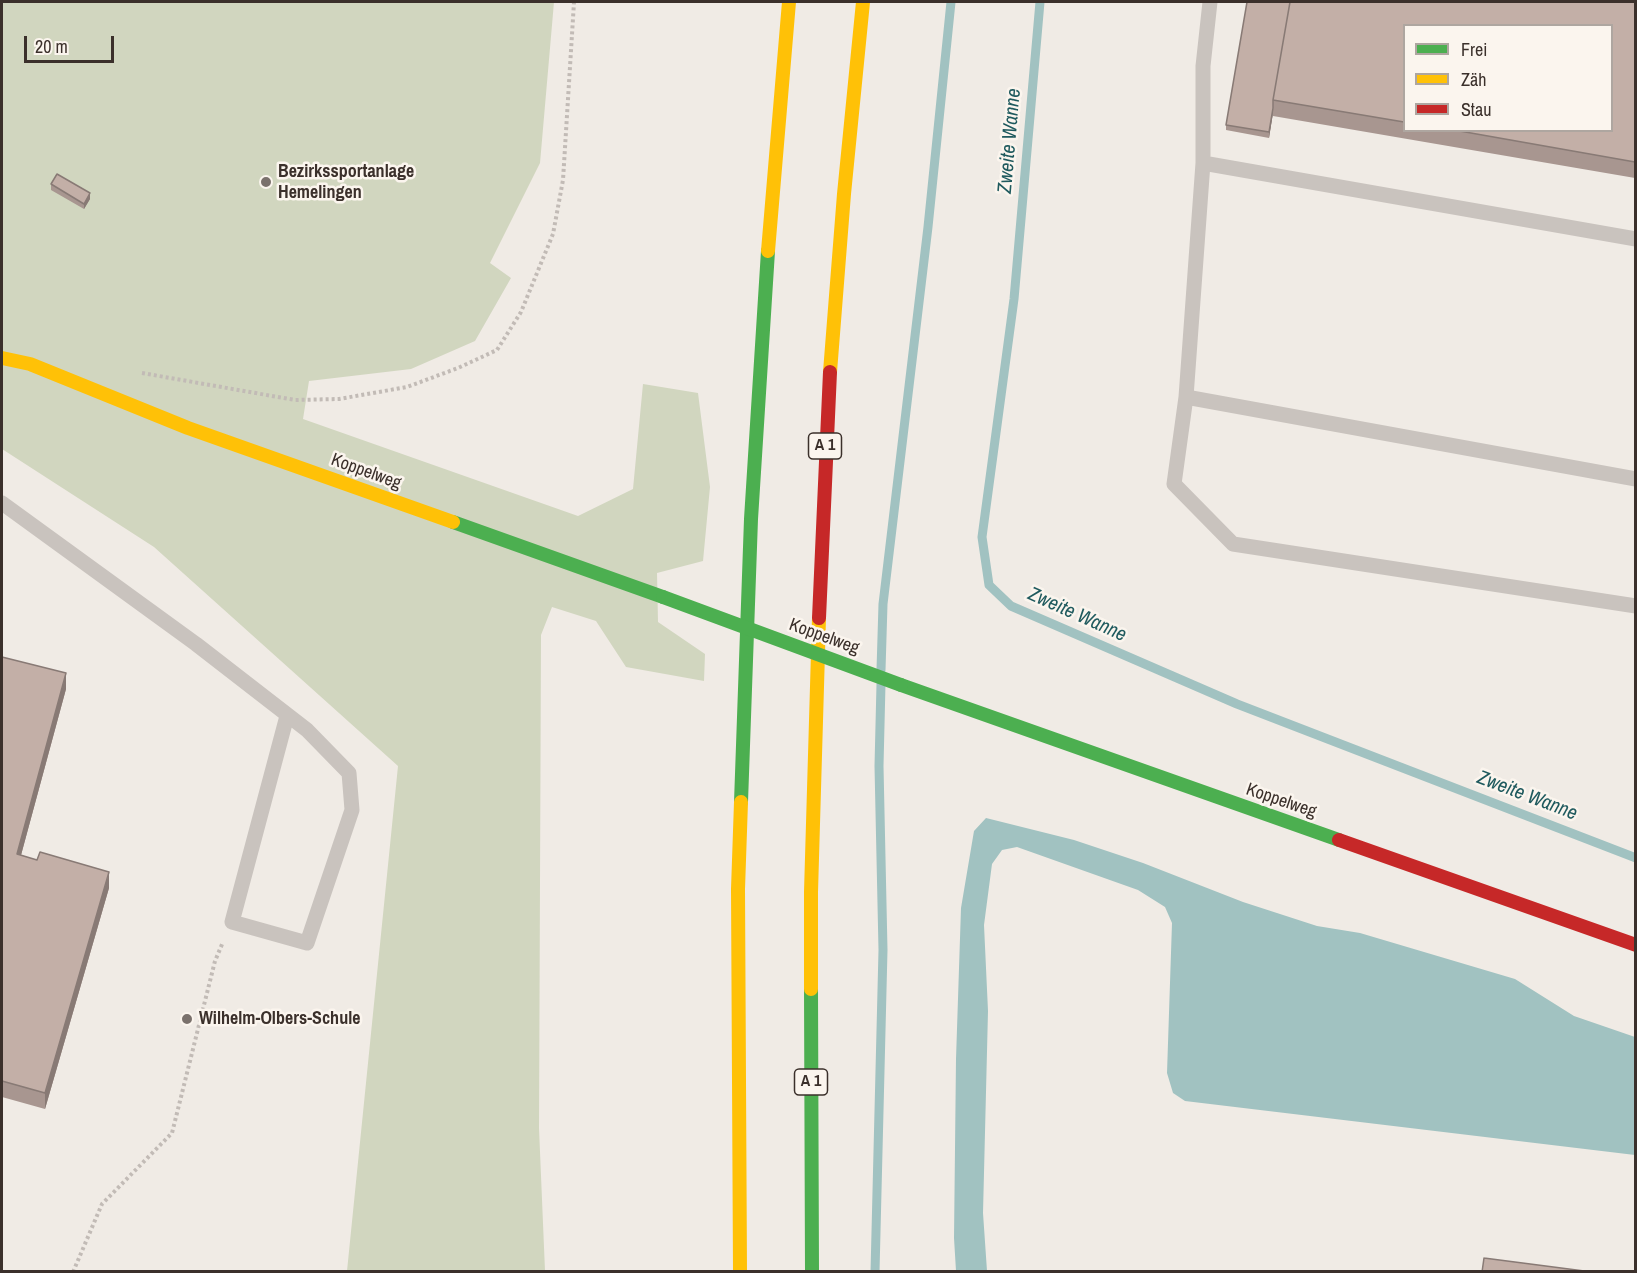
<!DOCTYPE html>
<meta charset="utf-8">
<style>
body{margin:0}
#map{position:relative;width:1637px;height:1273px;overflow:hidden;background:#f0ebe5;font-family:"Archivo Narrow",sans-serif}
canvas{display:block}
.frame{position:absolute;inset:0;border:3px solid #3b302b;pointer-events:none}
.legend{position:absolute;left:1403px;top:24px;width:210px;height:108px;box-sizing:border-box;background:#fbf5ee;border:2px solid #aea6a0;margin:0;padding:8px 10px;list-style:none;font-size:18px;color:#3b302b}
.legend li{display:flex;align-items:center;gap:12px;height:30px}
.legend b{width:30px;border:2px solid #aea6a0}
.scale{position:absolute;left:24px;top:36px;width:90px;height:27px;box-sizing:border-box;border:3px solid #3b302b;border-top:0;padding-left:8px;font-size:18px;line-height:21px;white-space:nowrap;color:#3b302b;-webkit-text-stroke:4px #fbf5ee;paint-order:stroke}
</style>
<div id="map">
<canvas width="1637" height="1273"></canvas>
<div class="frame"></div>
<ul class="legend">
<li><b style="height:8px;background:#4caf50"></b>Frei</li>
<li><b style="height:8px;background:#ffc107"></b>Zäh</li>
<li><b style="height:8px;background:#c62828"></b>Stau</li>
</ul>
<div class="scale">20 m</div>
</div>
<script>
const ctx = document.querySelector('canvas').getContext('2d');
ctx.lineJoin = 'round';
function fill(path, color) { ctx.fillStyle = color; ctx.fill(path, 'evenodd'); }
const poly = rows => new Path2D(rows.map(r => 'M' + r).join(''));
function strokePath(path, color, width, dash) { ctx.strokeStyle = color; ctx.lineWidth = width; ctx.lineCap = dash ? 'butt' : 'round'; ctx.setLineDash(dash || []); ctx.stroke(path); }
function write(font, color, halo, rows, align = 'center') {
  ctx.font = font + ' "Archivo Narrow",sans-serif'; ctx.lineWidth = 5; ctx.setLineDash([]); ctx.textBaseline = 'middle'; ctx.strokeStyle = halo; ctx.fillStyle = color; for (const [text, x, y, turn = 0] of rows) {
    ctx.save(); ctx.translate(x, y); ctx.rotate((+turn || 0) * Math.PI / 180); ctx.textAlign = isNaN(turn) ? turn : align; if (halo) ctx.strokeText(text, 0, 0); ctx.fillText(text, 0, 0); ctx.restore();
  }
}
fill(poly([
 [2,2,554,2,540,163,490,263,511,278,475,341,411,369,309,381,303,419,578,516,633,489,643,384,698,393,710,487,703,561,657,573,658,622,705,654,704,681,626,667,596,621,552,607,541,635,539,1128,545,1271,347,1271,398,766,154,547,2,449]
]), '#d1d6bf');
fill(poly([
 [986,818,1074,840,1143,863,1243,902,1317,926,1360,933,1515,979,1574,1016,1635,1037,1635,1155,1185,1101,1173,1093,1167,1073,1172,923,1165,907,1138,890,1017,847,1002,850,992,864,984,925,988,1011,983,1213,987,1271,956,1271,954,1238,956,1059,961,908,974,831]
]), '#a1c2c1');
strokePath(poly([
 [1040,2,1014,299,982,537,989,585,1011,606,1237,704,1636,858],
 [881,670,883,604,928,227,951,2],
 [875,1272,883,950,879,766,881,684]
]), '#a1c2c1', 9);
strokePath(poly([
 [142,373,295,400,339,399,407,387,458,368,497,350,521,312,553,234,563,180,574,2],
 [73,1272,102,1204,172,1133,215,961,223,942]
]), '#c2bbb6', 4, [3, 3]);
strokePath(poly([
 [1203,163,1203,66,1210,2],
 [1636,239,1203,163,1186,397,1174,484,1233,544,1636,606],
 [1186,397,1636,479],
 [2,503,196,644,307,730,349,773,352,810,307,943,232,922,287,716]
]), '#c9c3be', 15);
strokePath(poly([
 [453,522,663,597],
 [901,685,1339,840],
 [741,802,751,519,768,251],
 [811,989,812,1272]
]), '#4caf50', 14);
strokePath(poly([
 [768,251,789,2],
 [2,358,30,364,188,428,453,522],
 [830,372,844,194,863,2],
 [811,989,811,892,819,618],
 [740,1272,738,889,741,802]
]), '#ffc107', 14);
strokePath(poly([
 [819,618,830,372],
 [1339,840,1636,945]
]), '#c62828', 14);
strokePath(poly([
 [663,597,901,685]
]), '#4caf50', 14);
fill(poly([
 [1247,2,1635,2,1635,178,1273,116,1273,113,1269,138,1226,130,1226,125],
 [1404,26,1611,130,1404,130],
 [51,184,90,199,84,209,51,190],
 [2,657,66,689,21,855,109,888,45,1109,2,1097]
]), '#a89690');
fill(poly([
 [1273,108,1273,113,1269,138,1269,132],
 [90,193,90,199,84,209,84,204],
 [66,673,66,689,17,870,17,854],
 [109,872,109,888,45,1109,45,1093]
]), '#887a75');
const building = poly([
 [1247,2,1290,2,1273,100,1273,108,1269,132,1226,125,1247,2],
 [1290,2,1635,2,1635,162,1454,130,1611,130,1611,26,1404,26,1404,122,1273,100,1290,2],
 [57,174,90,193,84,204,51,184,57,174],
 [2,657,66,673,17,854,37,860,40,852,109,872,45,1093,2,1081,2,657],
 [1484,1258,1592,1272,1482,1272,1484,1258]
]);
fill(building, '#c3afa7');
strokePath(building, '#887a75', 1.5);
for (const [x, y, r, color] of [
 [266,182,6,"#7a716c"],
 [187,1019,6,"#7a716c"]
]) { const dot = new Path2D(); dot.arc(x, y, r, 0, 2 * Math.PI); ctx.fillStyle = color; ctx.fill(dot); strokePath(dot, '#fbf5ee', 2); }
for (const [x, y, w] of [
 [825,446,33],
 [811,1082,33]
]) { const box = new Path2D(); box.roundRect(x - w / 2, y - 13, w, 26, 4.5); ctx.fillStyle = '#fbf5ee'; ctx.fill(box); strokePath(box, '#3b302b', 1.5); }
write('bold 16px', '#3b302b', null, [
 ["A 1",825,446],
 ["A 1",811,1082]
]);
write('bold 18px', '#3b302b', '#fbf5ee', [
 ["Bezirkssportanlage",278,172],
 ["Hemelingen",278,193],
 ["Wilhelm-Olbers-Schule",199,1019]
], 'left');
write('18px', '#3b302b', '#fbf5ee', [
 ["Koppelweg",366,472,20],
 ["Koppelweg",824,637,20],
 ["Koppelweg",1281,801,19]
]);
write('italic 20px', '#1f5a5e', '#fbf5ee', [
 ["Zweite Wanne",1010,141,-85],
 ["Zweite Wanne",1077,615,24],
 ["Zweite Wanne",1527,796,21]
]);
</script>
